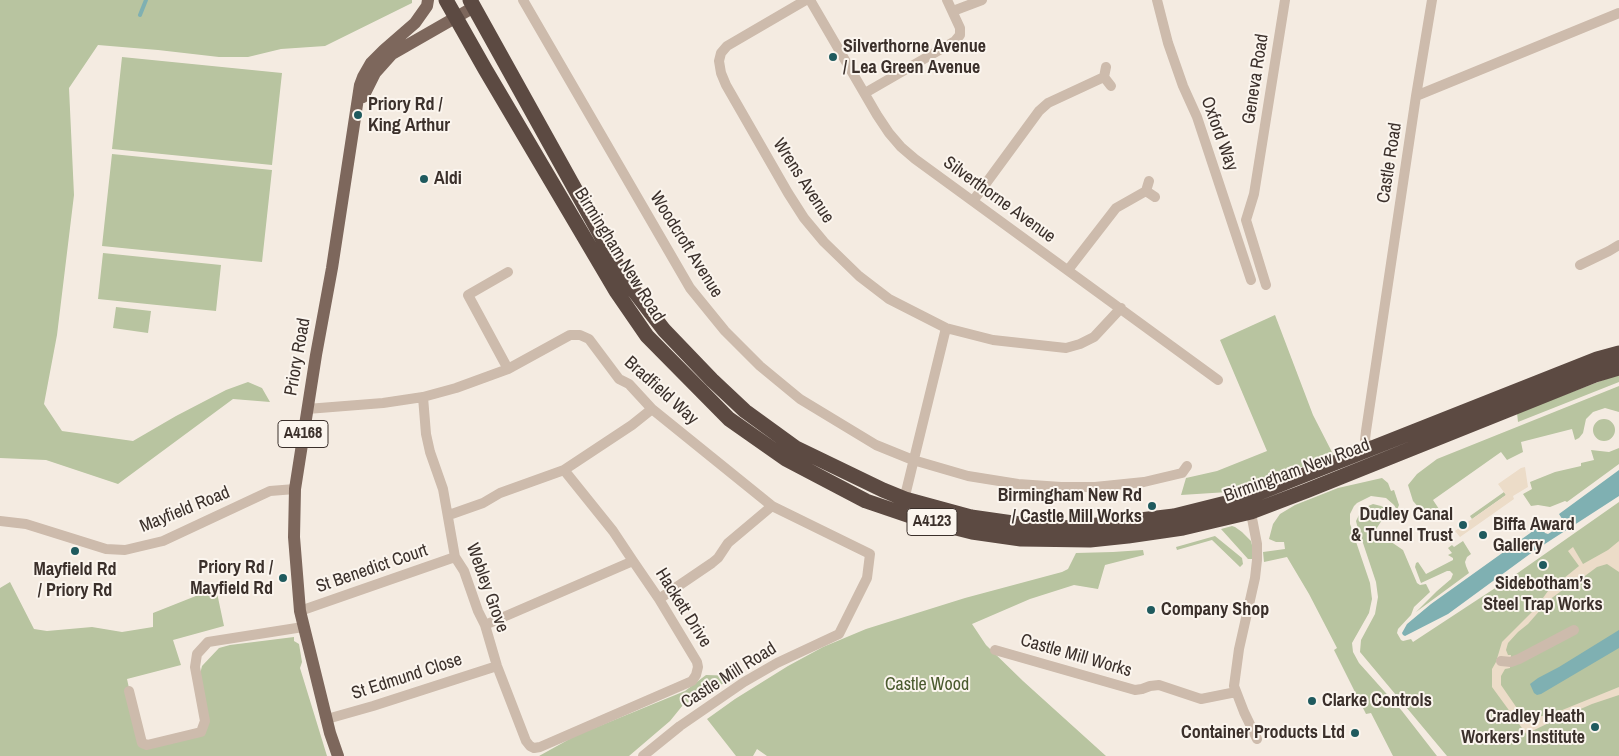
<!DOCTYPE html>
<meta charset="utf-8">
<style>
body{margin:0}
canvas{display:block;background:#f4ebe1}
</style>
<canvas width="1619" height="756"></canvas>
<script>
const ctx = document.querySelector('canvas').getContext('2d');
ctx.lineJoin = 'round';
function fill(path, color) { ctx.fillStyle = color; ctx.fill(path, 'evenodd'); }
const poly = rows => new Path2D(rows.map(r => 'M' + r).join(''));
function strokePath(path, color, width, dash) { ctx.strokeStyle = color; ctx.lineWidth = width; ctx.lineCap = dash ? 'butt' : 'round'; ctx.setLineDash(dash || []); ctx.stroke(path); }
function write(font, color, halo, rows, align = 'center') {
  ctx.font = font + ' "Archivo Narrow",sans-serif'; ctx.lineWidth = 4; ctx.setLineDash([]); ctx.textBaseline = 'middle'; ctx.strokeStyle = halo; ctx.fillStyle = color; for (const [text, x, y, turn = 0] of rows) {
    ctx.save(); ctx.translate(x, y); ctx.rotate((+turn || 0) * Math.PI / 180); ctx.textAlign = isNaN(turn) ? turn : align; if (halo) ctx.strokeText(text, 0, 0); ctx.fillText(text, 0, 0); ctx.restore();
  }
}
fill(poly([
 [0,0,412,0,412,3,325,46,281,49,248,57,219,57,158,50,98,45,69,88,74,195,57,335,44,404,62,431,133,441,176,416,226,390,248,382,262,388,270,402,233,399,118,484,46,460,0,458],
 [122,57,282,73,272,165,112,149],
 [112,154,272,170,262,262,102,246],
 [103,253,221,265,216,311,98,299],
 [116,307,151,311,148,333,113,328],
 [1275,315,1313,415,1334,456,1228,492,1181,495,1186,478,1217,471,1267,451,1220,340],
 [1619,374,1619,382,1518,422,1517,413],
 [1619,386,1619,412,1605,408,1593,412,1586,419,1583,433,1579,438,1575,440,1572,429,1521,442,1523,452,1507,460,1501,452,1433,500,1439,509,1433,512,1426,512,1420,509,1413,501,1408,485,1417,474,1437,459],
 '1593 430a11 11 0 1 1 22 0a11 11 0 1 1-22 0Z',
 [1619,448,1619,464,1567,502,1565,501,1550,507,1538,505,1531,506,1523,494,1532,489,1530,482,1555,472,1581,466,1581,463,1594,460,1591,450,1609,452],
 [1382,478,1388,483,1391,491,1394,490,1399,505,1397,510,1394,505,1386,498,1371,496,1357,503,1354,506,1350,514,1350,524,1370,583,1372,599,1369,613,1352,643,1353,652,1359,663,1402,711,1437,756,1393,756,1371,713,1366,714,1334,650,1337,648,1309,594,1287,557,1264,562,1263,552,1285,549,1284,542,1276,542,1269,539,1273,524,1280,514,1295,505,1338,488],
 [1504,492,1506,495,1472,519,1470,516],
 [1619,502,1619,756,1447,756,1360,652,1361,640,1375,614,1378,597,1376,582,1357,525,1356,521,1360,513,1366,507,1373,504,1381,506,1385,508,1387,512,1375,531,1403,550,1417,583,1420,585,1426,584,1430,592,1414,607,1411,615,1398,629,1397,633,1401,640,1403,641,1411,639,1413,642,1512,577],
 [1232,526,1235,527,1242,532,1251,541,1252,545,1252,559,1248,559,1221,529],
 [1215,536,1242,558,1243,564,1240,567,1212,540,1177,550,1176,547],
 [1463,541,1471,554,1467,557,1465,562,1466,566,1469,573,1416,612,1437,591,1451,579,1453,574,1450,571,1447,571,1421,583,1415,567,1416,563,1418,562,1426,574,1453,560,1453,558,1448,555,1452,553,1448,548,1452,545,1454,547],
 [1143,550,1144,555,1105,565,1098,589,1074,585,1030,599,972,624,986,645,1023,681,1106,756,767,756,757,749,753,756,736,756,707,719,735,699,788,666,823,647,866,629,965,598,1062,572,1068,569,1076,553,1113,552],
 [10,582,34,629,47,631,92,627,122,632,153,627,153,613,216,588,224,626,173,640,181,665,127,679,141,742,202,734,200,674,202,666,219,648,230,645,294,637,294,641,299,644,302,662,300,668,327,756,0,756,0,588],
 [706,675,737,676,683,705,670,721,629,756,539,756,575,736,685,691]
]), '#b8c4a0');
fill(poly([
 [1525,467,1528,487,1513,496,1514,499,1460,537,1455,531,1506,495,1498,484,1521,468],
 [1619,541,1619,572,1607,564,1597,567,1570,587,1568,586,1549,600,1528,624,1518,632,1508,643,1506,650,1508,655,1511,655,1510,668,1505,669,1501,676,1501,685,1521,714,1525,713,1535,717,1550,715,1619,687,1619,695,1592,704,1553,721,1532,731,1527,735,1492,687,1492,669,1496,662,1502,642,1535,609,1548,591,1579,566,1568,551,1573,547,1583,564,1608,550]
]), '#ecdcc8');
fill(poly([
 [1619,470,1619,496,1534,551,1448,614,1405,636,1403,635,1402,633,1407,624,1431,604,1540,526,1545,533,1548,534,1561,526,1564,522,1559,514],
 [1619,630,1619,648,1541,694,1537,695,1534,693,1530,684,1538,678,1559,667]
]), '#7fb0b2');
strokePath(poly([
 [140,15,146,0]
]), '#7fb0b2', 4);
strokePath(poly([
 [523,0,690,288,725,331,760,366,800,399,876,445,913,460,968,476,1018,484,1061,487,1095,487,1144,482,1182,473,1187,466],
 [806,0,727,46,721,53,719,61,721,73,726,85,788,193,804,218,824,242,859,276,889,299,946,328,993,340,1066,348,1080,344,1094,337,1121,308],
 [810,0,877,115,889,133,901,147,915,159,1218,380],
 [1157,0,1168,43,1183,86,1197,117,1251,280],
 [953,11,982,0],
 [1106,67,1104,77,1111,86],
 [865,93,955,41,960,35,960,28,947,0],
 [1416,96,1432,0],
 [1149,181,1146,191,1155,197],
 [973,201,1039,111,1048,103,1104,77],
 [1580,265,1609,251,1619,245],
 [1068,270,1116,208,1146,191],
 [1266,285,1246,220,1254,194,1285,0],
 [508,369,468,295,508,272],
 [423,397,426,434,430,452,443,489,455,557,464,571,478,611,485,625,497,666,526,741,530,746,534,748,540,747,692,681,696,675,698,667,697,662,659,599,633,561,613,531,564,470],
 [307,409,383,403,423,397,456,388,508,369,570,335,580,335,589,339,619,379,629,384,652,409,772,506,870,554,867,578,839,634,777,663,744,682,680,726,643,756],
 [1370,450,1365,440,1366,431,1416,96,1619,13],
 [903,504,946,328],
 [1250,508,1257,544,1257,560,1255,578,1239,649,1234,686,1244,712,1257,739],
 [449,515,483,503,500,493,564,470,632,425,652,409],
 [0,521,26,524,106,549,125,550,163,541,270,491,295,489],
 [659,599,712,563,718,558,728,543,772,506],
 [300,611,455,557],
 [485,625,633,561],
 [995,650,1135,690,1142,689,1150,686,1159,685,1201,699,1236,692],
 [1501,661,1511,662,1519,659,1574,630],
 [129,691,142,743,147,745,201,732,205,721,195,667,197,654,208,642,303,627],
 [327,719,373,706,497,666]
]), '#cdbbac', 10);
strokePath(poly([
 [363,97,375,73,392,54,474,7],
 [338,756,330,733,300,611,294,537,295,489,316,355,332,268,360,85,363,77,371,63,384,50,415,23,427,6,428,0]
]), '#7d675c', 12);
strokePath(poly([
 [446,0,485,69,616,291,647,336,729,419,786,459,866,501,916,518,972,532,1021,539,1090,540,1128,536,1183,528,1251,512,1306,491,1595,375,1619,368],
 [470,0,625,279,664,330,712,380,745,411,796,448,883,490,905,499,971,517,1027,525,1072,528,1174,516,1246,498,1597,359,1619,353]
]), '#5c4a42', 15);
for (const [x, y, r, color] of [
 [833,57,5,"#1f5a5e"],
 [358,115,5,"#1f5a5e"],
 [424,179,5,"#1f5a5e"],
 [1152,506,5,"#1f5a5e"],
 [1463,525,5,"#1f5a5e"],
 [1483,535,5,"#1f5a5e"],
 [75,551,5,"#1f5a5e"],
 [1543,565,5,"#1f5a5e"],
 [283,578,5,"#1f5a5e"],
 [1151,610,5,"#1f5a5e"],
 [1312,701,5,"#1f5a5e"],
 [1595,727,5,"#1f5a5e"],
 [1355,733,5,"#1f5a5e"]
]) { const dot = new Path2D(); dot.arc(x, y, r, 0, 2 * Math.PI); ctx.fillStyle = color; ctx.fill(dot); strokePath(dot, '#fbf5ee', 2); }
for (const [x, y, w] of [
 [303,434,50],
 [932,522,50]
]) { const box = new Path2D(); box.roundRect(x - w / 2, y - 13.5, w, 27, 4); ctx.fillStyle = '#fbf5ee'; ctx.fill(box); strokePath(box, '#3b302b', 1); }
write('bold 16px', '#3b302b', null, [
 ["A4168",303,434],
 ["A4123",932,522]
]);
write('bold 18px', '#3b302b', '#fbf5ee', [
 ["Silverthorne Avenue",843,47],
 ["/ Lea Green Avenue",843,68],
 ["Priory Rd /",368,105],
 ["King Arthur",368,126],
 ["Aldi",434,179],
 ["Birmingham New Rd",1142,496,"right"],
 ["/ Castle Mill Works",1142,517,"right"],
 ["Dudley Canal",1453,515,"right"],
 ["& Tunnel Trust",1453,536,"right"],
 ["Biffa Award",1493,525],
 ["Gallery",1493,546],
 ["Priory Rd /",273,568,"right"],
 ["Mayfield Rd",273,589,"right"],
 ["Mayfield Rd",75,570,"center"],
 ["/ Priory Rd",75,591,"center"],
 ["Sidebotham’s",1543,584,"center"],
 ["Steel Trap Works",1543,605,"center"],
 ["Company Shop",1161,610],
 ["Clarke Controls",1322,701],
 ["Cradley Heath",1585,717,"right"],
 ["Workers' Institute",1585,738,"right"],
 ["Container Products Ltd",1345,733,"right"]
], 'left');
write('18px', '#3b302b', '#fbf5ee', [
 ["Geneva Road",1256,79,-81],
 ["Oxford Way",1219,134,70],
 ["Castle Road",1390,163,-81],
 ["Wrens Avenue",803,181,57],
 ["Silverthorne Avenue",999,200,36],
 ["Woodcroft Avenue",686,245,58],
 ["Birmingham New Road",619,255,58],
 ["Priory Road",298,357,-80],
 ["Bradfield Way",661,391,42],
 ["Birmingham New Road",1297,471,-20],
 ["Mayfield Road",185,510,-22],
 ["St Benedict Court",372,569,-19],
 ["Webley Grove",487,588,70],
 ["Hackett Drive",683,608,58],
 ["Castle Mill Works",1076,656,16],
 ["Castle Mill Road",729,676,-32],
 ["St Edmund Close",407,677,-18]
]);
write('18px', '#4a5a2e', '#fbf5ee', [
 ["Castle Wood",927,685]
]);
</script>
